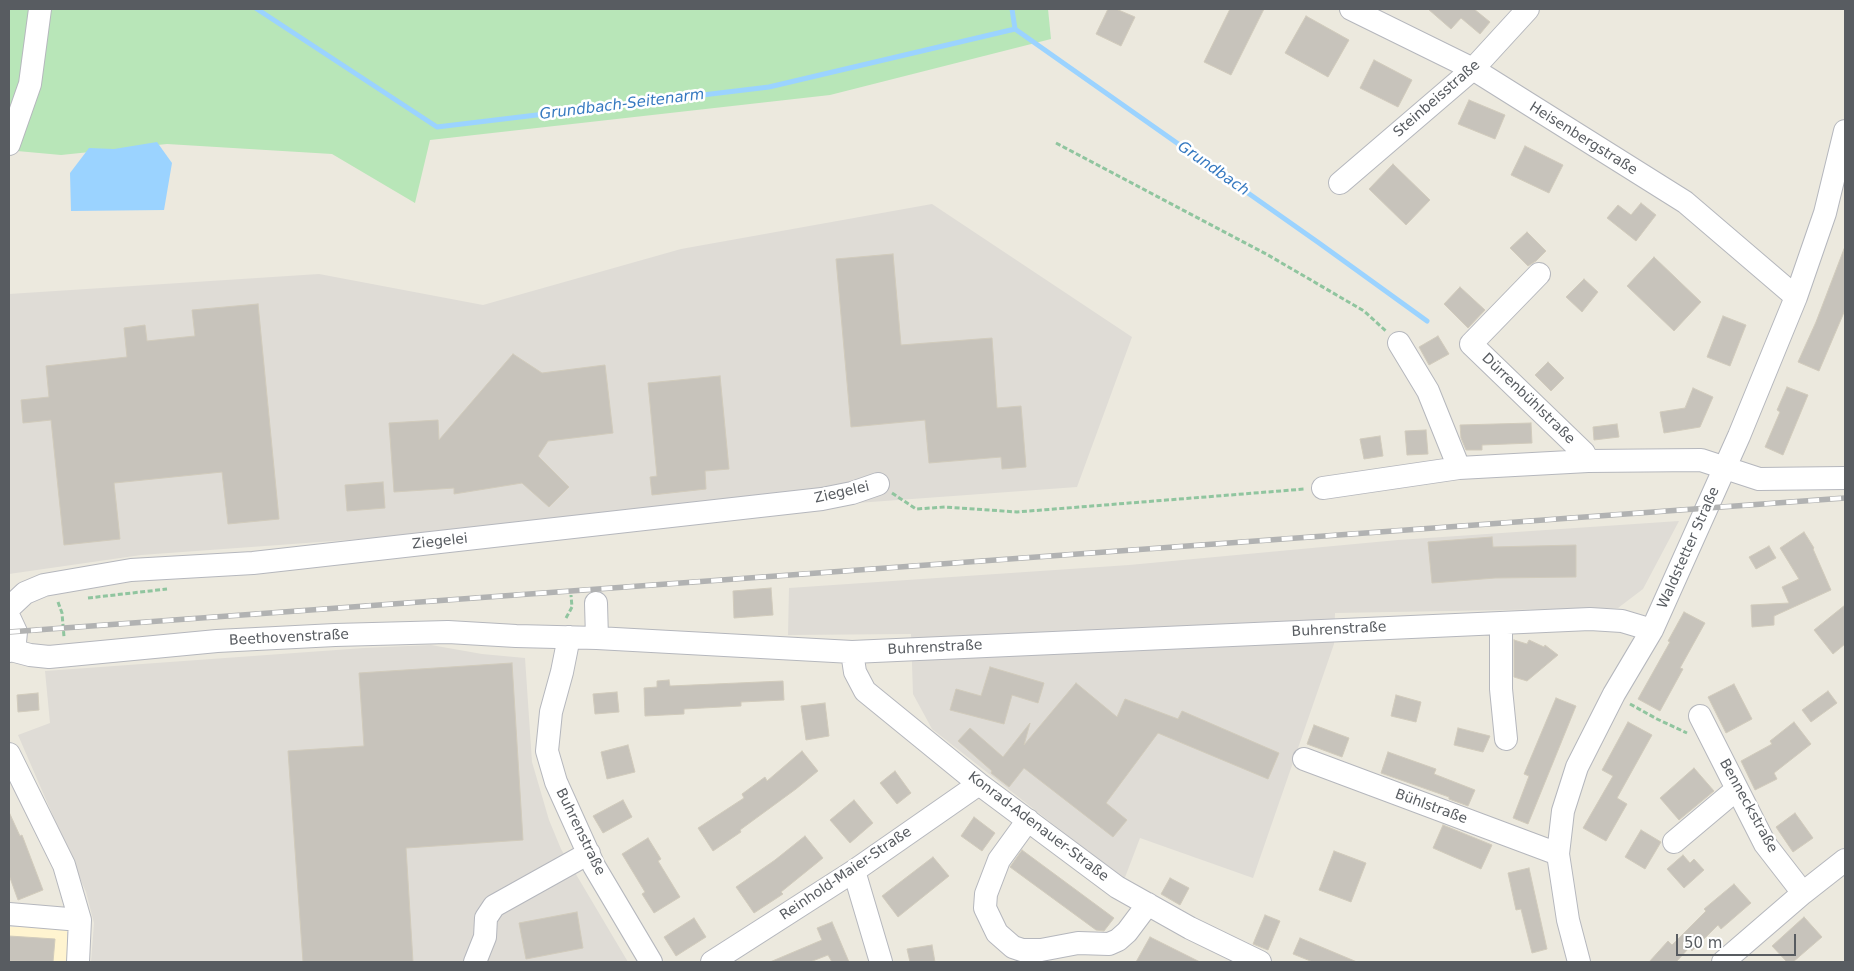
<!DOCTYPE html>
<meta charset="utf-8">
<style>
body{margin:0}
#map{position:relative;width:1854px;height:971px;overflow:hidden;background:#ece9de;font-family:"DejaVu Sans",sans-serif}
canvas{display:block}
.frame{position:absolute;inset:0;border:10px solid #585c61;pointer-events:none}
.scale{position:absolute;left:1676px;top:934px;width:120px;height:22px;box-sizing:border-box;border:2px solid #585c61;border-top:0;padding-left:6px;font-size:15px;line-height:18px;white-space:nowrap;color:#585c61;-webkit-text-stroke:4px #fff;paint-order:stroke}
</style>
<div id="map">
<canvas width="1854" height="971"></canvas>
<div class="frame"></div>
<div class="scale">50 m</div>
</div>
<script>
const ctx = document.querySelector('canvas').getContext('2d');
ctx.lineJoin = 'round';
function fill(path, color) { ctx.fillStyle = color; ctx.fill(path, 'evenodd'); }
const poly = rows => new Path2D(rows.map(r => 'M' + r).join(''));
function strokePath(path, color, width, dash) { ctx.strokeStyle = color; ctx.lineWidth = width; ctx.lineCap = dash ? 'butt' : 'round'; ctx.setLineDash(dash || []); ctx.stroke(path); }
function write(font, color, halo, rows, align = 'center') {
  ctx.font = font + ' "DejaVu Sans",sans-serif'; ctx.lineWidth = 5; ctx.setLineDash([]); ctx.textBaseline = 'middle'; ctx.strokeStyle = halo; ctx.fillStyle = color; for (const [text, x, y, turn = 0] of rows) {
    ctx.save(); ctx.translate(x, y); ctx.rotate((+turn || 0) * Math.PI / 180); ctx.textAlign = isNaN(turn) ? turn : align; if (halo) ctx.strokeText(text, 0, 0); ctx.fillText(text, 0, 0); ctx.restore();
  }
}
fill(poly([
 [9,927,67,927,67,962,9,962]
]), '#fff4d0');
fill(poly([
 [932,204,1132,337,1077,487,141,555,9,574,9,294,319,274,483,305,681,249],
 [1679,521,1643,589,1618,608,1335,613,1334,644,1253,878,1140,838,1124,880,932,729,913,694,911,634,788,635,789,588,1129,565,1398,540],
 [431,645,482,654,525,658,532,762,549,820,561,849,628,962,91,962,94,923,86,892,18,735,50,723,45,671,364,648]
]), '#dfdcd6');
fill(poly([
 [9,9,1048,9,1051,39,830,95,430,140,415,203,332,154,167,144,61,155,17,151,9,148]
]), '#b8e6b8');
fill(poly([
 [157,142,172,163,164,210,71,211,70,173,89,148,114,149]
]), '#9bd3ff');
strokePath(poly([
 [257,9,437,127,769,87,1015,29],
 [1012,9,1015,29,1319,243,1427,321]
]), '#9bd3ff', 5);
const building = poly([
 [1108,9,1116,9,1135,17,1121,46,1096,34,1108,9],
 [1230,9,1264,9,1231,75,1204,62,1230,9],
 [1428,9,1474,9,1490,22,1480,34,1461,18,1451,29,1428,9],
 [1306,16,1349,40,1328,77,1285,53,1306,16],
 [1374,60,1412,80,1398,107,1360,88,1374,60],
 [1469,100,1505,115,1495,139,1458,124,1469,100],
 [1525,146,1563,165,1549,193,1511,175,1525,146],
 [1393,164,1430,200,1406,225,1369,189,1393,164],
 [1641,203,1656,215,1636,241,1607,218,1618,205,1631,215,1641,203],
 [1527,232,1546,251,1536,261,1528,266,1510,248,1527,232],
 [1844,249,1845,310,1819,371,1798,362,1816,322,1844,249],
 [893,254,901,345,992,338,997,408,1021,406,1026,467,1002,469,1001,457,929,463,925,420,851,427,836,259,893,254],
 [1654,257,1701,302,1674,331,1627,286,1654,257],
 [1584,279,1598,292,1582,312,1566,297,1584,279],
 [1460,287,1485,310,1468,328,1444,304,1460,287],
 [258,304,279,519,228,524,222,472,114,483,120,539,64,545,51,420,23,423,21,400,49,397,46,366,127,357,124,328,145,325,147,341,195,336,192,310,258,304],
 [1723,316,1746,325,1730,366,1707,357,1723,316],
 [1438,336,1449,354,1429,365,1419,347,1438,336],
 [513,354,542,373,605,365,613,433,548,441,538,456,569,487,549,507,522,483,454,494,454,488,394,492,389,423,438,420,439,440,513,354],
 [1548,362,1564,378,1551,391,1535,375,1548,362],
 [720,376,729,469,705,471,706,489,652,495,650,477,657,476,648,383,720,376],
 [1787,387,1808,395,1783,455,1765,447,1780,412,1777,410,1787,387],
 [1693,388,1713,397,1700,427,1664,433,1660,412,1685,408,1693,388],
 [1531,423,1532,443,1482,445,1482,450,1466,450,1461,438,1460,425,1531,423],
 [1617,424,1619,437,1594,440,1593,427,1617,424],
 [1426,430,1428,454,1407,455,1405,431,1426,430],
 [1380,436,1383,456,1364,459,1360,439,1380,436],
 [383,482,385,508,347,511,345,485,383,482],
 [1804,532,1814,548,1813,549,1831,590,1774,616,1774,625,1752,627,1751,605,1789,603,1782,587,1799,579,1780,548,1804,532],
 [1492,537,1493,547,1576,545,1576,577,1495,578,1432,583,1428,542,1492,537],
 [1769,546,1776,558,1756,569,1749,557,1769,546],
 [771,588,773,615,734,618,733,591,771,588],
 [1845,605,1845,644,1833,654,1814,630,1845,605],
 [1684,612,1705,623,1680,668,1683,669,1660,711,1638,699,1670,642,1668,641,1684,612],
 [1514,640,1527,644,1529,640,1544,647,1545,645,1558,655,1527,681,1514,677,1514,640],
 [512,663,523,840,406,848,413,962,303,962,288,751,364,746,359,673,512,663],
 [990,667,1044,683,1038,703,1012,695,1004,724,950,710,956,689,981,696,990,667],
 [669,680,670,686,783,681,784,700,741,702,741,706,684,709,684,714,645,716,644,688,657,687,657,681,669,680],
 [1076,683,1117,717,1125,699,1178,719,1182,711,1279,753,1268,779,1158,733,1106,803,1127,820,1113,837,1024,768,1009,787,991,773,992,771,958,741,970,728,1003,757,1030,723,1024,745,1076,683],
 [1734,684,1752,719,1726,733,1708,697,1734,684],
 [1828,691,1837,703,1811,722,1802,710,1828,691],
 [617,692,619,712,595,714,593,694,617,692],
 [38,693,39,710,18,712,17,695,38,693],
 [1396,695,1421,702,1416,722,1391,716,1396,695],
 [1556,698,1576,706,1528,824,1513,818,1529,776,1524,774,1556,698],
 [825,703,829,736,806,740,801,706,825,703],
 [1628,722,1652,735,1617,798,1627,804,1606,841,1583,828,1613,776,1602,770,1628,722],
 [1794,722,1811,744,1774,773,1777,779,1755,790,1741,761,1772,744,1770,741,1794,722],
 [1314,725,1349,738,1342,757,1307,744,1314,725],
 [1458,728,1490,736,1483,752,1454,745,1458,728],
 [628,745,635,772,607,779,601,752,628,745],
 [802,751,818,771,796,789,740,830,741,832,713,851,698,828,744,798,742,794,765,777,767,781,802,751],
 [1388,752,1436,769,1434,774,1475,790,1468,806,1449,799,1449,797,1381,773,1388,752],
 [1694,768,1714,791,1679,820,1660,798,1694,768],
 [895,771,911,793,897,804,880,783,895,771],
 [623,800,632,817,603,833,593,816,623,800],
 [854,800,873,823,850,843,830,820,854,800],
 [9,812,20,836,22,835,43,890,18,900,9,875,9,812],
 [1795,813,1813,838,1793,852,1776,827,1795,813],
 [974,817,995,833,982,851,961,836,974,817],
 [1443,825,1492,845,1481,869,1433,848,1443,825],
 [1641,830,1661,842,1645,869,1625,857,1641,830],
 [805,836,823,858,781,892,783,894,754,913,736,887,775,860,805,836],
 [648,838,661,859,658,861,680,897,654,913,642,894,645,892,622,854,648,838],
 [1022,850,1114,918,1104,931,1096,930,1010,867,1022,850],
 [1334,851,1366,863,1351,902,1319,890,1334,851],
 [1683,855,1690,863,1694,859,1704,870,1684,888,1667,869,1683,855],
 [933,857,949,876,898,917,882,896,933,857],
 [1529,868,1547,949,1532,953,1521,909,1516,910,1508,873,1529,868],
 [1170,878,1189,888,1180,905,1161,894,1170,878],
 [1734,884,1751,903,1721,929,1718,925,1692,951,1689,948,1676,962,1649,962,1668,941,1672,945,1706,911,1704,909,1734,884],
 [577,912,583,948,526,959,519,923,577,912],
 [1265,915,1280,921,1268,950,1253,944,1265,915],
 [1804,917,1822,937,1793,962,1787,962,1772,946,1804,917],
 [694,918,706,937,676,956,664,937,694,918],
 [832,922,849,962,832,962,828,955,810,962,770,962,822,940,817,928,832,922],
 [9,936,55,939,53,962,9,961,9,936],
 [1150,937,1200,962,1136,962,1150,937],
 [1300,938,1357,962,1313,962,1293,954,1300,938],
 [932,945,935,962,910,962,907,949,932,945]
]);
fill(building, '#c7c3bb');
strokePath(building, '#d1cbbc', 1);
const minor = poly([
 [1351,9,1473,69,1685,202,1796,297],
 [9,144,30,84,40,9],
 [1340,183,1473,69,1528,9],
 [1539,274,1471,344,1584,453,1588,461],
 [1399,343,1428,391,1459,468],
 [1323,488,1459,468,1588,461,1701,460,1759,479,1845,478],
 [596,603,597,638],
 [9,608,25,593,44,585,131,570,253,563,822,499,852,493,878,484],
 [9,617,16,632,15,642,9,651],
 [1501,623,1501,689,1506,739],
 [569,637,562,672,551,712,547,751,556,782,594,866,651,962],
 [11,650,30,655,49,657,217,641,335,635,448,632,516,636,597,638,852,652,1590,619,1622,621,1652,630],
 [852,652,855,672,865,691,979,784,1117,887,1190,928,1260,962],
 [1700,716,1765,844,1803,893],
 [9,754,64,865,80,920,78,962],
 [1304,759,1558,854],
 [1028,820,999,860,986,894,985,908,997,933,1013,947,1022,950,1041,950,1078,943,1109,944,1118,940,1127,932,1148,904],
 [1674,842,1737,789],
 [854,871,881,962],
 [9,914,80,920],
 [475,962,485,937,486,918,494,906,589,853],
 [712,962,854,871,979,784],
 [1579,962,1568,920,1558,854,1563,811,1577,767,1614,694,1652,630,1739,436,1796,297,1825,213,1845,131],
 [1723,962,1803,893,1845,860]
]);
strokePath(minor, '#b5b7bd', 24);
strokePath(poly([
 [1056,143,1268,255,1364,311,1387,332],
 [892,493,916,509,945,507,1017,512,1305,489],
 [88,598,167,589],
 [58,602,62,613,64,637],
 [566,618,572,607,571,595],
 [1630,704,1657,719,1687,733]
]), '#90c59f', 3, [5, 2.5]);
strokePath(minor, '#fff', 22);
const rail = poly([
 [9,632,1845,498]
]);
strokePath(rail, '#b1b2b2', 5.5);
strokePath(rail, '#fff', 4, [11]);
write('14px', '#585c61', '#fff', [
 ["Steinbeisstraße",1437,99,-41],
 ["Heisenbergstraße",1583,139,32],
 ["Dürrenbühlstraße",1528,399,44],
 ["Ziegelei",842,493,-13],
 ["Ziegelei",440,542,-6],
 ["Waldstetter Straße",1689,548,-66],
 ["Buhrenstraße",1339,630,-3],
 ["Beethovenstraße",289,638,-3],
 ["Buhrenstraße",935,648,-3],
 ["Benneckstraße",1748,806,61],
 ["Bühlstraße",1431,807,20],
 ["Konrad-Adenauer-Straße",1038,827,37],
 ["Buhrenstraße",580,832,64],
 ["Reinhold-Maier-Straße",846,874,-34]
]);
write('italic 15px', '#3679c0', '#fff', [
 ["Grundbach-Seitenarm",622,105,-7],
 ["Grundbach",1213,169,35]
]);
</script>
